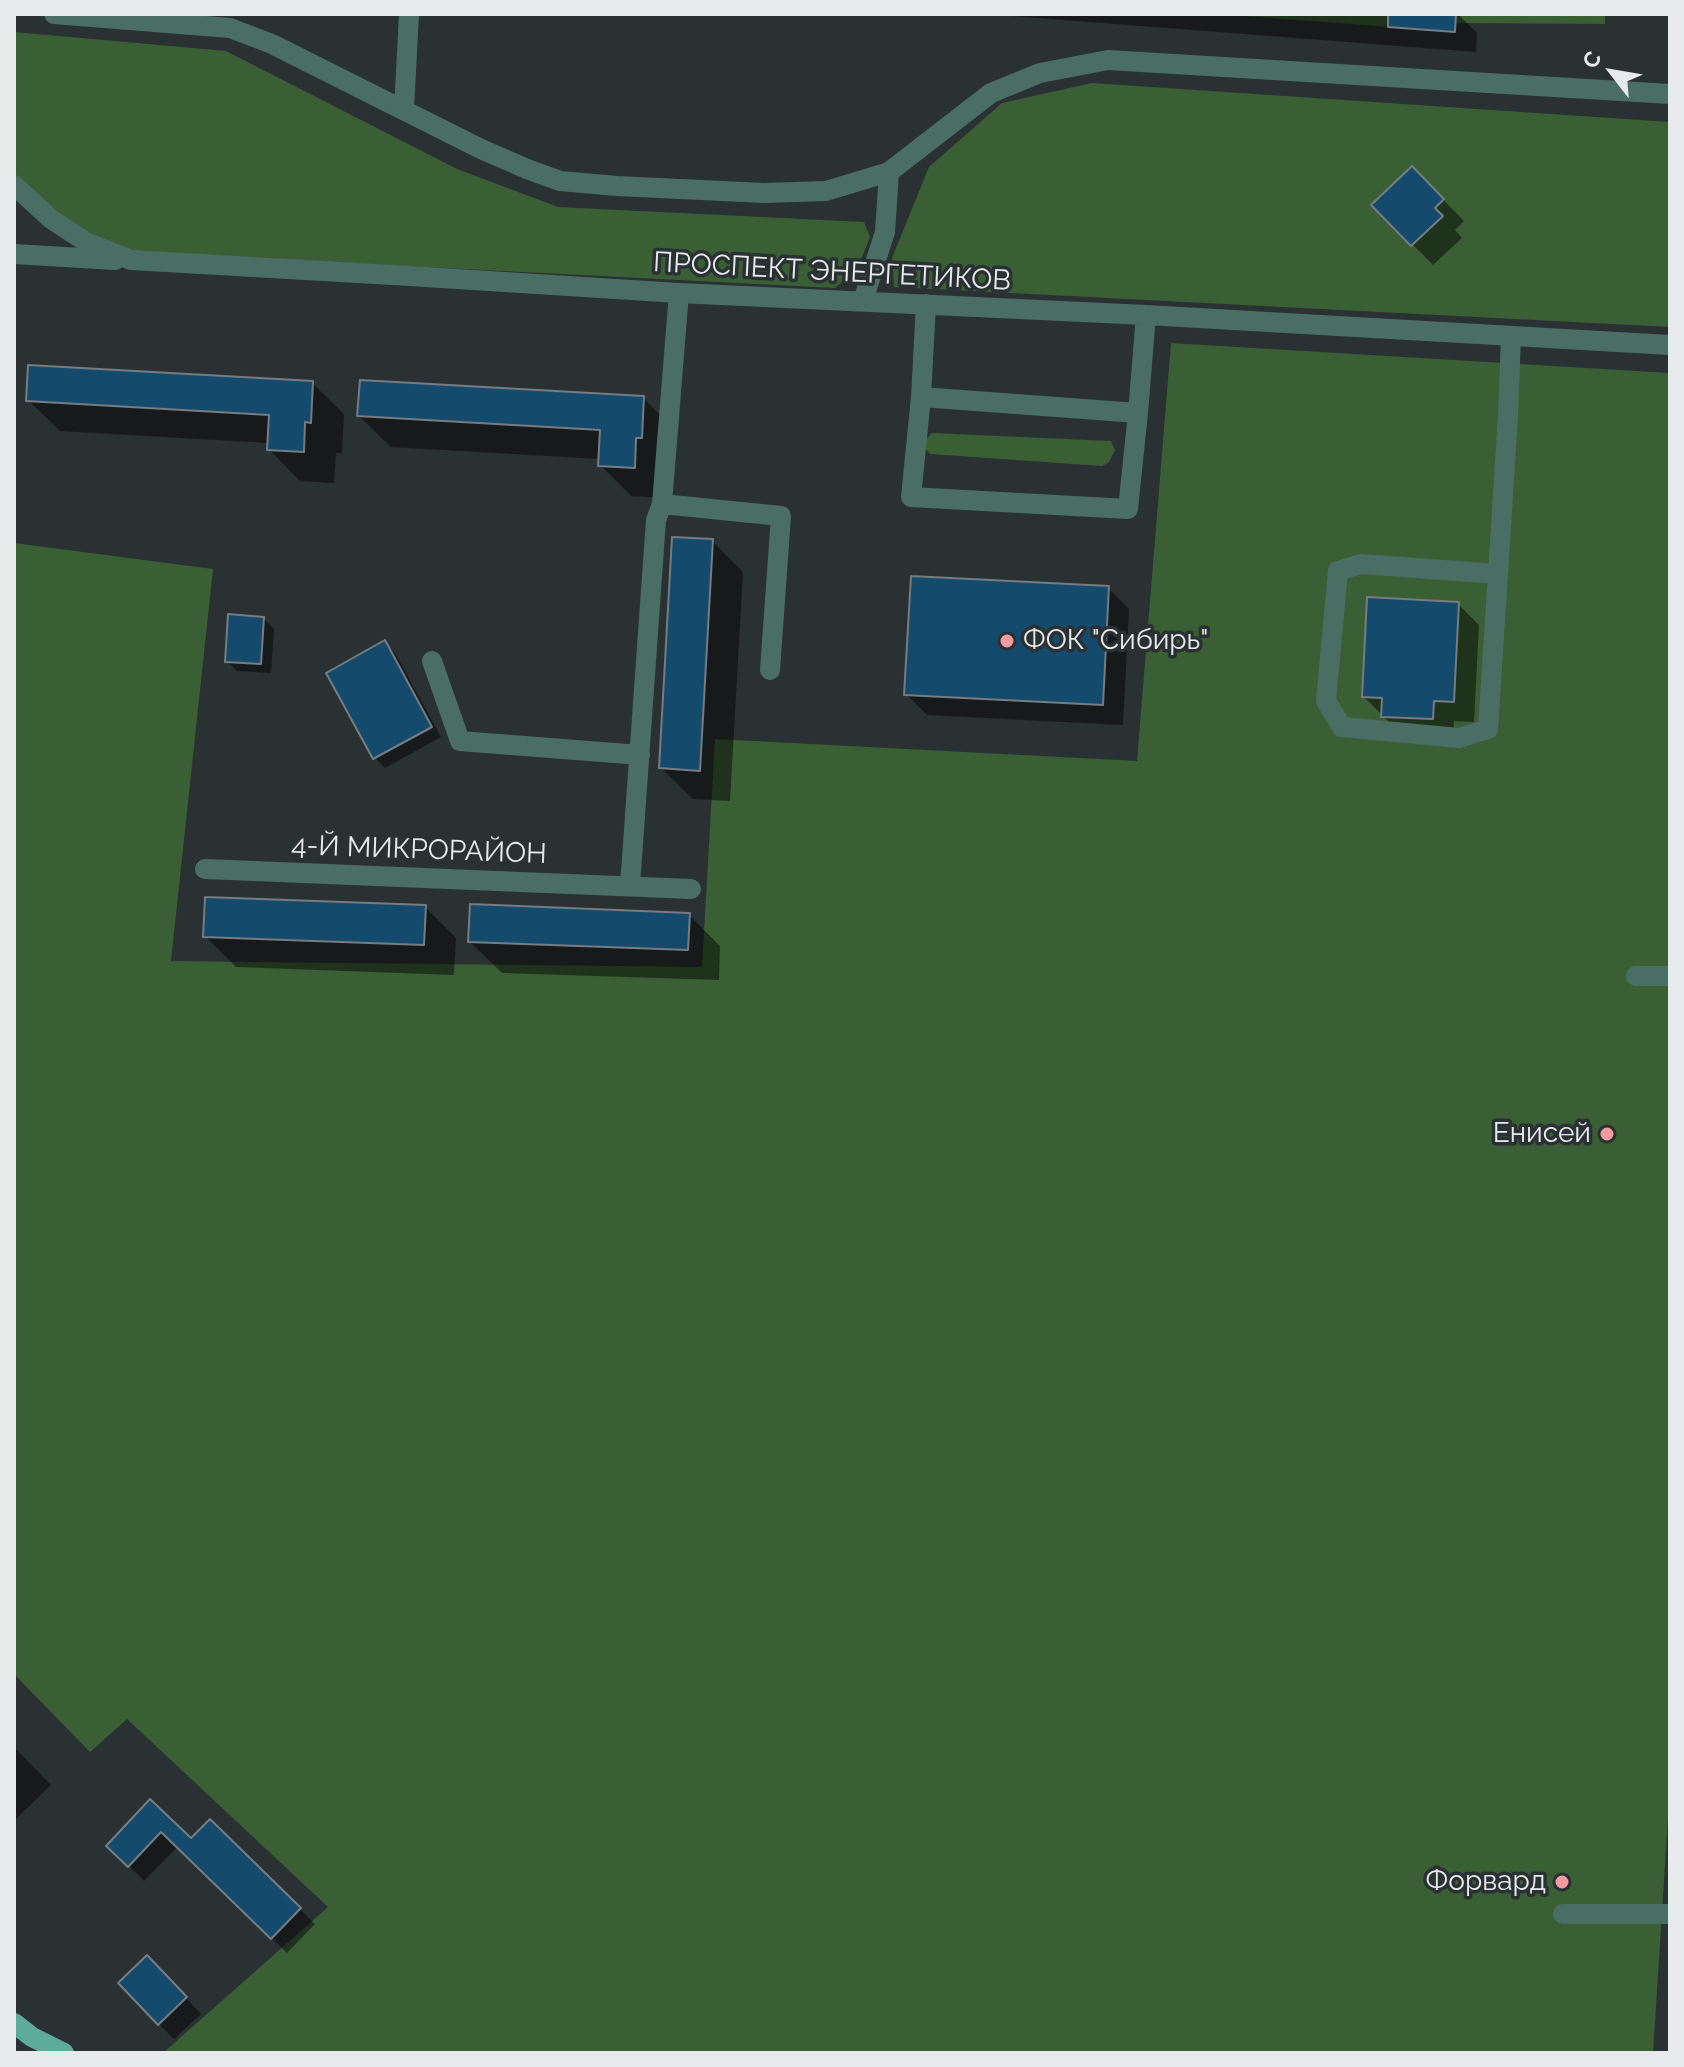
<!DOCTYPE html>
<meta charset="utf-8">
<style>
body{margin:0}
#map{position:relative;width:1684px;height:2067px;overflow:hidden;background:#2a3132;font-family:Raleway,sans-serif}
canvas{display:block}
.frame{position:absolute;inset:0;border:16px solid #e6eaeb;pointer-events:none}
.north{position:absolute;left:1572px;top:32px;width:80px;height:80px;-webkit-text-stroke:6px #2a3132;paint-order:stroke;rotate:301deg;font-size:22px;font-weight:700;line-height:32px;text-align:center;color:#e6eaeb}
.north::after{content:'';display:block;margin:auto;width:28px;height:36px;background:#e6eaeb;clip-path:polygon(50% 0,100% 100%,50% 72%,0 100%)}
</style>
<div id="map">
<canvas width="1684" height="2067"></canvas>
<div class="frame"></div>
<div class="north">С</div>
</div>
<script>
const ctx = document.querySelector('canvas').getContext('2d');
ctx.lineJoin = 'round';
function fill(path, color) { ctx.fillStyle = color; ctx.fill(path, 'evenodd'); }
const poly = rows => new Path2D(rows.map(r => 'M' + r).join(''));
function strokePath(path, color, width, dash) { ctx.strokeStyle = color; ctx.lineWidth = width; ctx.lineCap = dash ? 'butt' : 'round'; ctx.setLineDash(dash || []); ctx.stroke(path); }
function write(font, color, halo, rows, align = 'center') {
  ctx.font = font + ' Raleway,sans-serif'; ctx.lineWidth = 7; ctx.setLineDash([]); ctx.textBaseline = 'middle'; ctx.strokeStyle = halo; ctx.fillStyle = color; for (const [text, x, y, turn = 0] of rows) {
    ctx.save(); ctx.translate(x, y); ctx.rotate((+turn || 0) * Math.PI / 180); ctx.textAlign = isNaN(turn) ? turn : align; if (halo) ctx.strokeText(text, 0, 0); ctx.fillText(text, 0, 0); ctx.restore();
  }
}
fill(poly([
 [1218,14,1605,14,1605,24,1456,23,1455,32],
 [14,32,226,51,457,169,558,207,864,222,870,237,862,257,852,274,835,288,132,252,79,229,50,206,14,174],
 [1092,83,1670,122,1670,327,894,287,892,258,929,167,1002,103],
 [1171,343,1670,373,1670,1787,1653,2053,164,2052,328,1907,127,1719,90,1752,14,1674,14,543,213,569,171,961,702,967,715,739,1137,761],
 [932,433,1111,441,1115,450,1109,462,1102,466,930,454,924,447,926,439]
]), '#3b5f34');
fill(poly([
 [986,14,1458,14,1477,33,1476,52],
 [1412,168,1464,221,1455,230,1462,238,1433,265,1374,205],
 [312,383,344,414,342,453,336,453,334,483,300,481,269,449,269,443,60,431,28,400],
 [643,398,675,430,665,498,631,496,600,465,600,459,391,447,359,416],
 [712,541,743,572,730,801,693,799,661,768],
 [1108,588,1129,609,1123,725,927,715,906,694],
 [1458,604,1479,625,1474,722,1454,721,1453,739,1404,737,1364,697],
 [264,619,274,629,271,673,237,671,227,661],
 [385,643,395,653,441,737,385,768,375,758],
 [425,907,456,938,454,975,236,967,205,936],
 [689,915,720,946,719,980,502,973,470,942],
 [14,1747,51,1785,14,1821],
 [150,1802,191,1841,210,1821,315,1924,287,1953,178,1846,144,1881,109,1846],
 [163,1973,201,2014,174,2039,159,2024]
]), '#0007');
const building = poly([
 [1388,14,1456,14,1455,32,1388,27,1388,14],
 [1412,166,1444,199,1435,208,1443,216,1411,246,1371,205,1412,166],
 [28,365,313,381,311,423,305,422,304,452,267,450,269,415,26,401,28,365],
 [360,380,644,396,642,438,636,438,635,468,598,466,600,430,357,416,360,380],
 [672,537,713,539,700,771,659,768,672,537],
 [911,576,1109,586,1103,705,904,695,911,576],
 [1367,597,1459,602,1454,702,1434,701,1433,719,1381,717,1382,698,1362,697,1367,597],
 [228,614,264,617,261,664,225,662,228,614],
 [385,640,432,727,373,759,326,673,385,640],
 [205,897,426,905,424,945,203,937,205,897],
 [470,904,690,913,688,950,468,942,470,904],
 [150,1799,191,1838,210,1819,301,1908,271,1939,161,1832,128,1867,106,1846,150,1799],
 [147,1955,187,1997,158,2025,118,1983,147,1955]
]);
fill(building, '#144b6d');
strokePath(building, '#767c80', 2);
strokePath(poly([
 [54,14,230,28,272,44,481,149,527,169,560,181,617,186,764,193,826,191,889,172,991,93,1040,73,1108,60,1670,94],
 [404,109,409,14],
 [14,185,51,219,86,242,131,260,410,276,679,293,1146,315,1670,345],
 [14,254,115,260],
 [863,301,885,232,889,172],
 [926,304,921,397,1138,413,1146,315],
 [921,397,911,497,1128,509,1138,413],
 [662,504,781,516,770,670],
 [1498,574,1361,564,1338,571,1326,701,1342,727,1459,738,1488,729,1498,574,1508,416,1511,336],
 [432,661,460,741,640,755],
 [205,869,691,889],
 [630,886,656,520,662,504,679,293],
 [1636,976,1670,976],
 [1563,1914,1670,1914]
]), '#4a6e64', 20);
strokePath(poly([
 [14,2023,32,2037,64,2053]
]), '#5dac97', 20);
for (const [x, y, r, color] of [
 [1007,641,8,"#f49aa1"],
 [1607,1134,8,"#f49aa1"],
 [1562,1882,8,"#f49aa1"]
]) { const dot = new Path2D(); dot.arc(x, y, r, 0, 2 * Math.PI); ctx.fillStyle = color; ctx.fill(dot); strokePath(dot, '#2a3132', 3); }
write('28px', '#e6eaeb', '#2a3132', [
 ["ПРОСПЕКТ ЭНЕРГЕТИКОВ",832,272,3],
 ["4-Й МИКРОРАЙОН",419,850,2]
]);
write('28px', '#e6eaeb', '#2a3132', [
 ["ФОК \"Сибирь\"",1023,641,"left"],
 ["Енисей",1591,1134],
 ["Форвард",1546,1882]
], 'right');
</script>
